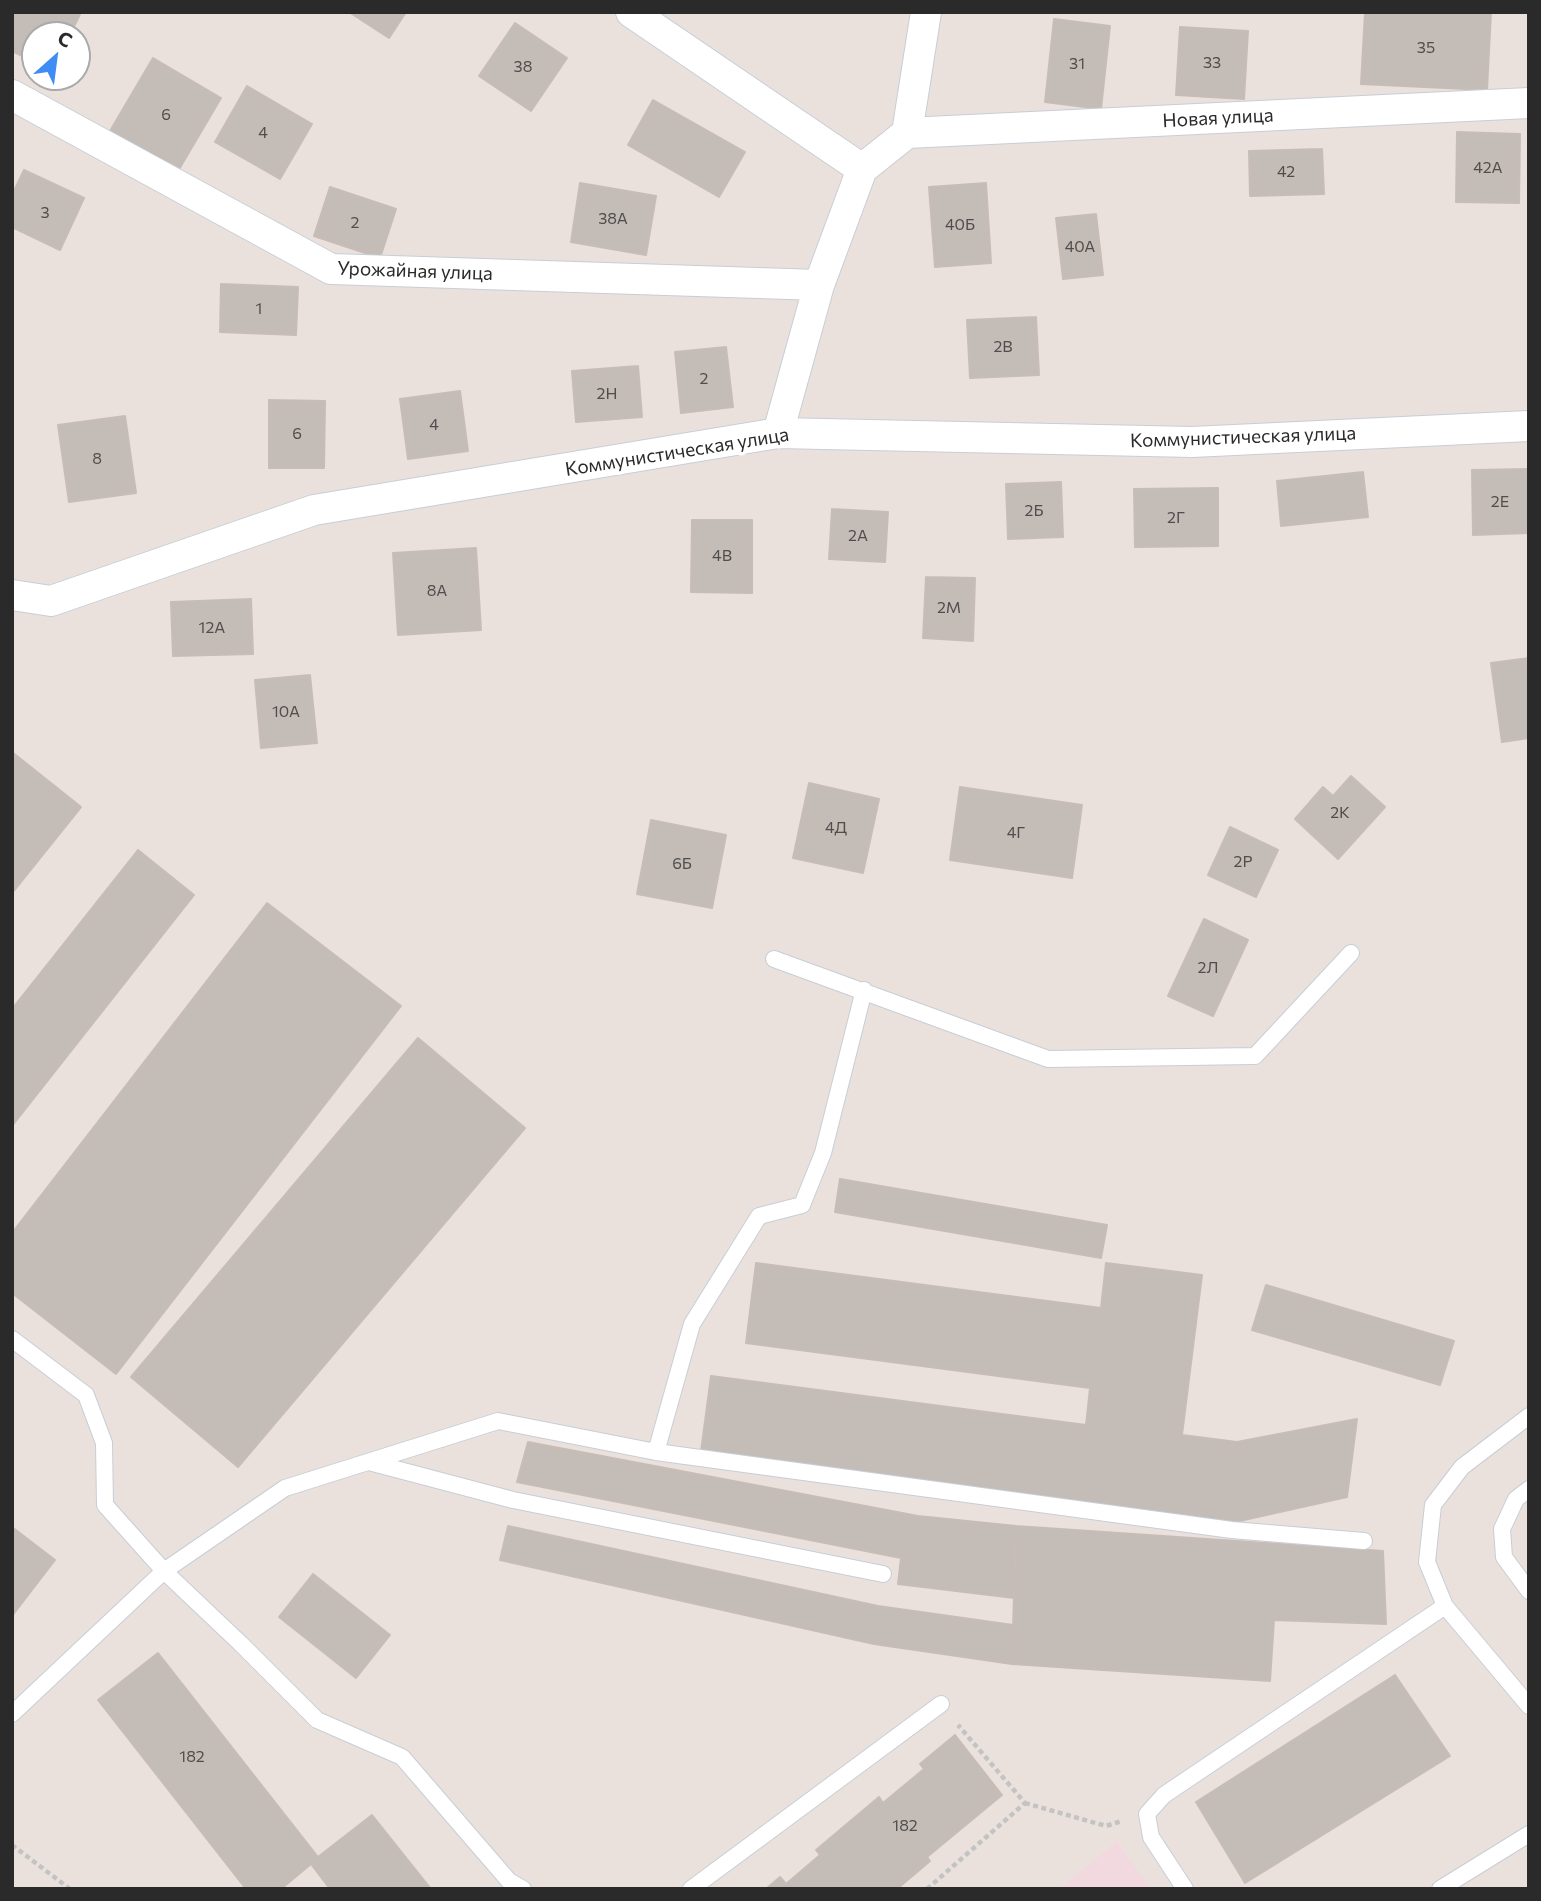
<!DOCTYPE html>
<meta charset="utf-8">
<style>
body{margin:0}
#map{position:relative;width:1541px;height:1901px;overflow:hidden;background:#ebe1dc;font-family:Commissioner,sans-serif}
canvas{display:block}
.frame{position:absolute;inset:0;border:14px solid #2a2a2a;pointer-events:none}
.north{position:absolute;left:21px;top:21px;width:70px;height:70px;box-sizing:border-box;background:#fff;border:2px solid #aaa;border-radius:50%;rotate:28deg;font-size:19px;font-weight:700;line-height:28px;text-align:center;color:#2a2a2a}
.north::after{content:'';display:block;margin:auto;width:24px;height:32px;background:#3f8cf5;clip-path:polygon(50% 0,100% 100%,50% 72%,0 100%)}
</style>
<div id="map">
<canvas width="1541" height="1901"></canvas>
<div class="frame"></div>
<div class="north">С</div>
</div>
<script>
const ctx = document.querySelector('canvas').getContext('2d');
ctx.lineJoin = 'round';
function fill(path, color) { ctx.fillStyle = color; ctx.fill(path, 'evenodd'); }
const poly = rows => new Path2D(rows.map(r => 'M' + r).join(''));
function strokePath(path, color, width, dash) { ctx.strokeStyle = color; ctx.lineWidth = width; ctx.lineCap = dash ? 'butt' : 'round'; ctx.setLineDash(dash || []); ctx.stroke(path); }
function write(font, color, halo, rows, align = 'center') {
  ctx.font = font + ' Commissioner,sans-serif'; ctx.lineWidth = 7; ctx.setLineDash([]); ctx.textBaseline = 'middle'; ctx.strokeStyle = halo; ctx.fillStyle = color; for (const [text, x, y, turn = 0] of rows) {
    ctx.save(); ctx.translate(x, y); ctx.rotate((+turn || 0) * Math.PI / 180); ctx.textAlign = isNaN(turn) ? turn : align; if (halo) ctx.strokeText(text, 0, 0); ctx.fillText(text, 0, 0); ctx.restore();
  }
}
fill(poly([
 [1117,1841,1151,1889,1059,1889]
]), '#f2d9e0');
const building = poly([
 [16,12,81,12,70,35,35,35,35,62,12,51,12,19,16,12],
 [349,12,406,12,389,38,349,12],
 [1365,12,1491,12,1487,90,1361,84,1365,12],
 [1054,19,1110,26,1101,109,1045,102,1054,19],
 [515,23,567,58,531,111,479,76,515,23],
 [1180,27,1248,31,1244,99,1176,95,1180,27],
 [153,58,221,98,178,171,110,131,153,58],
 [247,86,312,124,280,179,215,142,247,86],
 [653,100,745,152,719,197,628,145,653,100],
 [1457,132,1520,134,1519,203,1456,202,1457,132],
 [1322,149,1324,194,1250,196,1249,151,1322,149],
 [24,170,84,198,60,250,12,227,12,195,24,170],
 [580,183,656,196,646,255,571,242,580,183],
 [986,183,991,263,935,267,929,187,986,183],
 [330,187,396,209,380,258,314,236,330,187],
 [1096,214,1103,275,1063,279,1056,218,1096,214],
 [221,284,298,287,296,335,220,332,221,284],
 [1036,317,1039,375,970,378,967,320,1036,317],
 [726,347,733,407,681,413,675,352,726,347],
 [638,366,642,417,576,422,572,371,638,366],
 [460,391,468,451,408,459,400,399,460,391],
 [269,400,325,401,324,468,269,468,269,400],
 [125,416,136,493,69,502,58,425,125,416],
 [1529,469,1529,533,1473,535,1472,470,1529,469],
 [1363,472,1368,517,1281,526,1277,481,1363,472],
 [1061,482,1063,537,1008,539,1006,484,1061,482],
 [1218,488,1218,546,1135,547,1134,489,1218,488],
 [832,509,888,512,885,562,829,559,832,509],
 [692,520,752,520,752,593,691,592,692,520],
 [476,548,481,630,398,635,393,553,476,548],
 [926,577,975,578,973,641,923,638,926,577],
 [251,599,253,654,173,656,171,602,251,599],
 [1529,658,1529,738,1502,742,1491,663,1529,658],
 [310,675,317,743,261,748,255,680,310,675],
 [12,752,81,807,12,893,12,752],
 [1351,776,1385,807,1338,859,1295,819,1323,787,1333,796,1351,776],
 [809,783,879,799,863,873,793,858,809,783],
 [960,787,1082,805,1072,878,950,860,960,787],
 [651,820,726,835,712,908,637,894,651,820],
 [1230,827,1278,850,1256,897,1208,875,1230,827],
 [138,850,194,895,12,1126,12,1009,138,850],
 [267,903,401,1006,116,1374,12,1293,12,1233,267,903],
 [1204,919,1248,940,1213,1016,1168,996,1204,919],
 [418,1038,525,1128,238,1467,131,1377,418,1038],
 [840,1179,1107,1225,1101,1258,835,1212,840,1179],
 [756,1263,1101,1308,1106,1263,1202,1275,1182,1435,1237,1442,1357,1419,1347,1497,1235,1522,701,1452,711,1376,1086,1425,1090,1388,746,1343,756,1263],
 [1266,1285,1454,1341,1440,1385,1252,1330,1266,1285],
 [528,1442,918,1516,1016,1526,1014,1598,898,1584,901,1558,517,1482,528,1442],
 [508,1526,878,1606,1013,1625,1012,1664,874,1644,500,1560,508,1526],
 [1016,1526,1383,1551,1386,1624,1274,1620,1270,1681,1012,1664,1016,1526],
 [12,1527,55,1560,12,1616,12,1527],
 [313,1574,390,1635,356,1678,279,1617,313,1574],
 [158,1653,318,1857,372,1815,431,1889,330,1889,311,1864,281,1889,246,1889,98,1700,158,1653],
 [1395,1675,1450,1756,1245,1883,1196,1802,1395,1675],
 [955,1735,1002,1795,927,1857,930,1861,897,1889,766,1889,780,1877,786,1884,820,1855,816,1850,879,1797,883,1803,924,1769,920,1764,955,1735]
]);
fill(building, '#c4bcb7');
strokePath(building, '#c7bdb6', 2);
const lane = poly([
 [774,959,1048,1059,1255,1056,1351,953],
 [12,1339,86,1395,104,1443,105,1505,164,1571,285,1488,498,1421,656,1452,1232,1530,1364,1541],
 [656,1452,692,1324,759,1216,802,1205,823,1153,864,990],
 [369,1462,513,1500,883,1574],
 [1529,1489,1516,1499,1502,1529,1504,1557,1529,1591],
 [1445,1606,1529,1706],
 [12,1714,164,1571,241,1644,317,1720,402,1757,509,1881,523,1889],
 [691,1889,941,1704],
 [1185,1889,1151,1837,1147,1814,1164,1795,1445,1606,1427,1562,1433,1505,1462,1467,1529,1416],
 [1440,1889,1529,1834]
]);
const street = poly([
 [631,12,862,169],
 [12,95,331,269,819,285],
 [907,133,1529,103],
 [778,433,819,285,862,169,907,133,926,12],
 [12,595,51,601,314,510,778,433,1192,442,1529,426]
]);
strokePath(lane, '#c7ced7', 18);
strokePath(street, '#c7ced7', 32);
strokePath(poly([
 [1025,1803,1106,1826,1122,1821],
 [12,1845,70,1889],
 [927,1889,1025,1803,958,1725]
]), '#c3c3c3', 4.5, [5, 3.5]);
strokePath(lane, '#fff', 16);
strokePath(street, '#fff', 30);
write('16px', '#504e4d', null, [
 ["35",1426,48],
 ["33",1212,63],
 ["31",1077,64],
 ["38",523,67],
 ["6",166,115],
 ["4",263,133],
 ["42А",1488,168],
 ["42",1286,172],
 ["3",45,213],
 ["38А",613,219],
 ["2",355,223],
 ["40Б",960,225],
 ["40А",1080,247],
 ["1",259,309],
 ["2В",1003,347],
 ["2",704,379],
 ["2Н",607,394],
 ["4",434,425],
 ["6",297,434],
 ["8",97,459],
 ["2Е",1500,502],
 ["2Б",1034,511],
 ["2Г",1176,518],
 ["2А",858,536],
 ["4В",722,556],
 ["8А",437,591],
 ["2М",949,608],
 ["12А",212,628],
 ["10А",286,712],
 ["2К",1340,813],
 ["4Д",836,828],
 ["4Г",1016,833],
 ["2Р",1243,862],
 ["6Б",682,864],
 ["2Л",1208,968],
 ["182",192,1757],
 ["182",905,1826]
]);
write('19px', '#2a2a2a', '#fff', [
 ["Новая улица",1218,118,-3],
 ["Урожайная улица",415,271,2],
 ["Коммунистическая улица",1243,437,-2],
 ["Коммунистическая улица",677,452,-9]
]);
</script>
